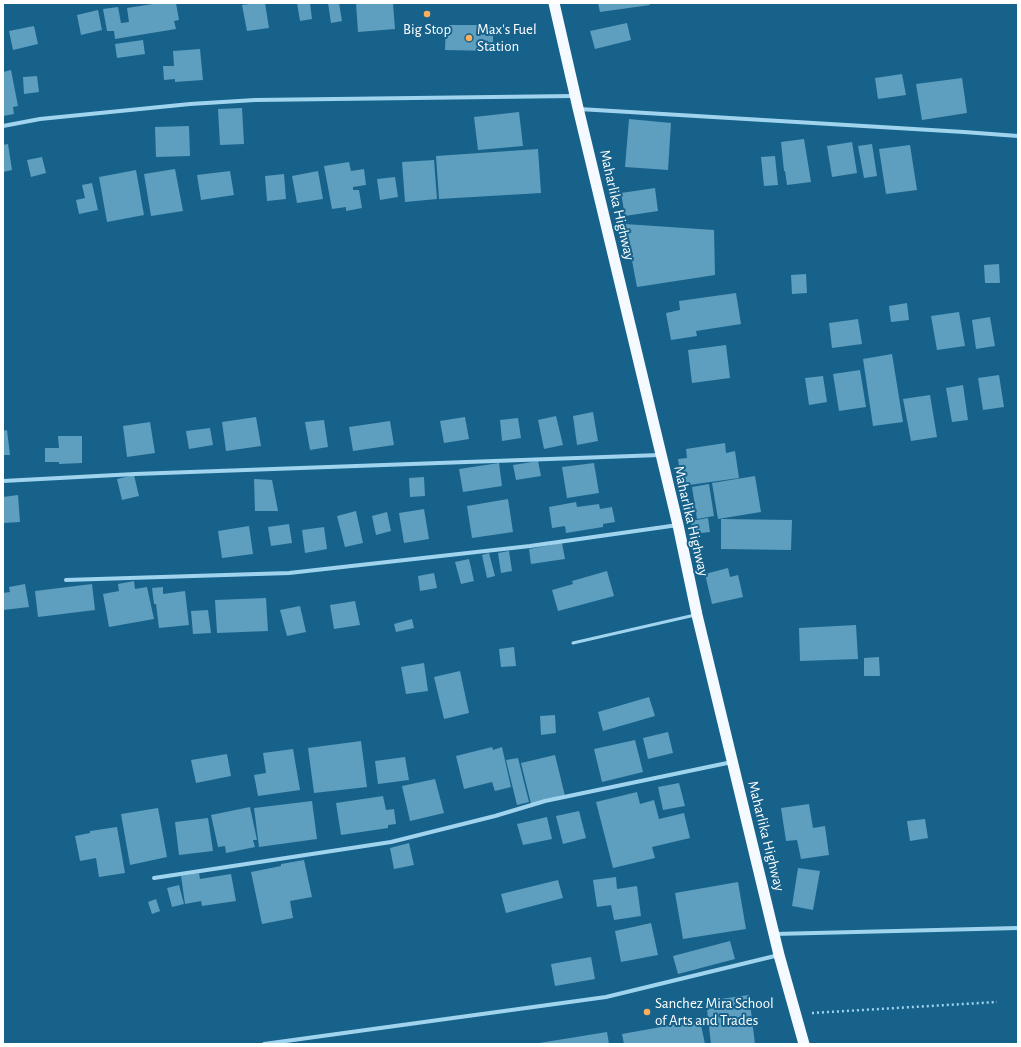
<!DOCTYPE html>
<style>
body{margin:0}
#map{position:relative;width:1021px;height:1047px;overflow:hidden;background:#17628b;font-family:"Alegreya Sans",sans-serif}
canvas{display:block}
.frame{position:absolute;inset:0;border:4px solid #fff;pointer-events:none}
</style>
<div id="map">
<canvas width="1021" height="1047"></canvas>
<div class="frame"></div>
</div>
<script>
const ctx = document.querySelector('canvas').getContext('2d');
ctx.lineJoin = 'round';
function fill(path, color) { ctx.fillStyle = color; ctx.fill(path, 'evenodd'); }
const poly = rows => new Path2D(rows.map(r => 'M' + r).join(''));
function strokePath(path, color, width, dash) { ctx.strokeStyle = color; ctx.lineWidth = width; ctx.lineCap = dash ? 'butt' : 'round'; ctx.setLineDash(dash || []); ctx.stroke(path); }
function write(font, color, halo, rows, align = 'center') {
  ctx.font = font + ' "Alegreya Sans",sans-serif'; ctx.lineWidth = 4; ctx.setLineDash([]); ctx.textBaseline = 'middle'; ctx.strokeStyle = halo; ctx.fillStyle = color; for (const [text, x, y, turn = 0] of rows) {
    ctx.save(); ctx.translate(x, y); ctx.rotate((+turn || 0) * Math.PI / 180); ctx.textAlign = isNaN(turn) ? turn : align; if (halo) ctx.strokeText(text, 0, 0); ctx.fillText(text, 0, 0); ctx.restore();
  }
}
fill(poly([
 [159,3,176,3,179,20,174,21,176,29,115,39,114,31,107,31,103,9,118,7,121,23,129,22,127,8],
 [257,3,265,3,269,28,247,31,242,5],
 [297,3,310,3,312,19,300,21],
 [328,3,339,3,342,21,331,23],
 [356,3,393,3,395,29,358,32],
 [598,3,649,3,650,5,600,12],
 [98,10,102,30,81,35,77,15],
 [627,23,631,40,595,49,590,31],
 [446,25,493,25,493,51,445,50],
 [34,26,38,44,13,50,9,31],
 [143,40,145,54,117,58,115,44],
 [200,49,203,80,175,82,175,79,164,80,163,66,174,66,173,51],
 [11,70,18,106,13,107,14,114,3,116,3,72],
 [902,74,906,95,878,99,875,78],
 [37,76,39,92,24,94,23,77],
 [962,78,967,113,922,120,916,84],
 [242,108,244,144,220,145,218,109],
 [519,112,523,146,478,150,474,117],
 [629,119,671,123,668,170,625,167],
 [189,126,190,156,156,157,155,127],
 [804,139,811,182,787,185,785,171,784,171,781,142],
 [852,142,857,173,832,177,827,146],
 [8,144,12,170,3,172,3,145],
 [872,144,877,176,864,178,858,146],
 [910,145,917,190,886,194,879,149],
 [538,149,541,193,439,199,436,156],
 [775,156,778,185,764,186,761,157],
 [42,157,46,173,31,177,27,160],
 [434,160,437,199,405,202,402,162],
 [349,162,351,171,364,169,366,185,353,187,353,190,359,190,362,208,346,211,346,207,332,209,324,166],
 [175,169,183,211,151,216,144,174],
 [136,170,144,215,107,222,99,177],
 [230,171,234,195,201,200,197,175],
 [318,171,323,199,297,203,292,176],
 [284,174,286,199,267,201,265,176],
 [395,177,398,197,380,200,377,179],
 [92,183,98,210,79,214,76,200,85,198,82,185],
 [655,188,658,211,625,216,621,193],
 [625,224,714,230,715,275,637,287],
 [999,264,1000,283,985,283,984,265],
 [806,274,807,293,792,294,791,275],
 [736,293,741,324,696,331,697,336,671,340,666,313,680,310,679,301],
 [907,303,909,320,891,322,889,306],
 [959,312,965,346,937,350,931,316],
 [990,317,995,346,976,349,972,320],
 [858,319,862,344,832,348,829,323],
 [726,345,730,378,692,383,688,350],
 [892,354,903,422,873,426,863,359],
 [860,370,866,407,839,411,833,374],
 [999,375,1004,407,983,410,978,378],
 [823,376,827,402,809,405,805,378],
 [963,385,968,420,952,422,946,388],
 [930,395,937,437,911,441,903,399],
 [593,412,598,441,577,445,573,416],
 [556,416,563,445,544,449,538,420],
 [256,417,261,446,226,451,222,422],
 [465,417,469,439,444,443,440,421],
 [518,418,521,438,502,441,500,420],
 [324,420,328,447,310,450,305,422],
 [390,421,394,445,353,451,349,427],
 [150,422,155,453,127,457,123,426],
 [210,428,213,445,189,449,186,431],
 [7,430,10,455,3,455,3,431],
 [58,436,82,436,82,463,59,464,59,462,45,462,45,448,59,448],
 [725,443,726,453,735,451,739,478,682,486,678,459,687,458,686,449],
 [538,461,541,476,516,480,513,465],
 [499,463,502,486,463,492,459,469],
 [594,463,599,493,567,498,562,467],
 [134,475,139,496,122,500,117,479],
 [755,476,761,512,718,519,712,483],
 [424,477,425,496,410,497,409,478],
 [254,479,272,480,278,511,255,511],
 [709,484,714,516,697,519,692,487],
 [18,495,20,522,3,523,3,497],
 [508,499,513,532,472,538,467,506],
 [576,502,577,507,599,504,600,509,612,507,615,522,603,524,603,527,566,533,565,526,552,528,549,507],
 [424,509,429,539,404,543,399,513],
 [356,511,363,543,345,547,337,516],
 [387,512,391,531,376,535,372,516],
 [708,518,710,532,692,534,691,521],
 [721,519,792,520,791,550,721,549],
 [289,524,292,543,271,546,268,527],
 [249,526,253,554,222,558,218,531],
 [324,527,327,549,305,553,302,530],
 [562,543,565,559,531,564,529,549],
 [509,551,512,571,501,573,498,553],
 [489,553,495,576,487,578,482,555],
 [469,559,474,581,461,584,455,562],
 [728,568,730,577,738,575,743,597,712,604,705,574],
 [607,571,614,596,558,611,552,590,573,584,572,581],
 [434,573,437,588,420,591,418,576],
 [134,581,135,589,147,587,154,619,109,627,103,594,119,591,118,584],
 [25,584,29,607,3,610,3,593,10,592,9,587],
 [92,584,95,610,38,617,35,591],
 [163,587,163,594,185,591,189,625,159,628,156,604,154,604,152,588],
 [266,598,268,631,217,633,215,600],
 [355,601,360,625,334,629,330,605],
 [300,606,306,632,287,636,280,610],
 [208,610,211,633,193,634,191,611],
 [412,619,414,628,396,632,394,624],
 [856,625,858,659,800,661,799,628],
 [514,647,516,666,501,667,499,649],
 [879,657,880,676,864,676,864,658],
 [424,663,428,691,406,694,401,667],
 [460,671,469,713,444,719,434,677],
 [649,697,655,716,603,731,598,712],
 [555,715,556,733,541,735,540,716],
 [668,732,673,753,648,759,643,738],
 [635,740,643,772,602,782,594,749],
 [361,741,367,787,314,793,308,748],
 [492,747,493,750,502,747,511,787,495,791,492,782,464,789,456,756],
 [293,749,300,790,258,796,254,775,266,773,263,753],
 [227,754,231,776,196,783,191,760],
 [555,755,565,796,531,804,521,763],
 [405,757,409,780,378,784,375,761],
 [518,758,529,802,517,805,506,760],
 [435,779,444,813,410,821,402,786],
 [679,783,685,806,663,810,658,787],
 [637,792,640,804,654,800,659,819,684,813,690,838,652,847,655,858,613,868,596,802],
 [383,796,386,810,394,809,396,824,388,825,388,828,341,835,336,803],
 [312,801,317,839,259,847,254,808],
 [809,804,813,828,825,826,829,855,801,859,797,840,786,841,781,808],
 [250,807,257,840,253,840,255,847,226,853,225,846,218,847,211,815],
 [158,808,167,857,130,865,121,814],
 [579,811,586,838,563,844,556,816],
 [547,817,552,839,523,845,517,824],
 [208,818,213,851,179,855,175,822],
 [925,819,928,838,910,841,907,821],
 [117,827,125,873,99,877,96,858,80,861,75,836,90,833,90,831],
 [409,843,414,865,394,869,390,848],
 [304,860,312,897,290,901,293,918,262,924,251,872,281,866,281,864],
 [798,868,820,871,813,910,792,906],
 [199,873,200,879,231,874,236,901,202,906,201,901,185,904,181,876],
 [616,877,617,889,637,886,641,916,614,920,611,905,597,907,593,880],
 [558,880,563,898,506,913,501,894],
 [738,882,746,929,683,939,675,893],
 [179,885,184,904,172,907,167,888],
 [156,899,160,911,152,914,148,902],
 [651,923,658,955,621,962,615,931],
 [730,941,735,959,678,974,673,956],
 [591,957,595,979,555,986,551,964],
 [749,995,755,1044,711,1044,706,1001],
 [700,1020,705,1044,624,1044,622,1034],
 [607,1032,609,1044,539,1044,539,1043]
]), '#5e9ebf');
strokePath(poly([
 [812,1013,997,1002]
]), '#a0d4ee', 2.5, [2, 3]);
strokePath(poly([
 [573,643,695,615]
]), '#a0d4ee', 3);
strokePath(poly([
 [579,109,964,132,1018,136],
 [3,126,40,119,190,104,255,100,573,96],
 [3,481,135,474,660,455],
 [66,580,289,573,530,546,678,525],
 [154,878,391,842,495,816,545,801,732,762],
 [774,934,1018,928],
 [264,1044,606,997,779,955]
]), '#a0d4ee', 4);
strokePath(poly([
 [554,3,578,108,678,525,697,615,779,955,804,1044]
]), '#f4faff', 11);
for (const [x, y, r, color] of [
 [427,14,4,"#ffae5e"],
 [469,38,4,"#ffae5e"],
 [647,1012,4,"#ffae5e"]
]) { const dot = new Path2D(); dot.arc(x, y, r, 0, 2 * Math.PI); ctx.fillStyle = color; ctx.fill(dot); strokePath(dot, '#17628b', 1.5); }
write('15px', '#fff', '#17628b', [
 ["Big Stop",427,29,"center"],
 ["Max's Fuel",477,29],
 ["Station",477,46],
 ["Sanchez Mira School",655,1003],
 ["of Arts and Trades",655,1020]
], 'left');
write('15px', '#fff', '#17628b', [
 ["Maharlika Highway",617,205,77],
 ["Maharlika Highway",691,521,77],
 ["Maharlika Highway",766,836,76]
]);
</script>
